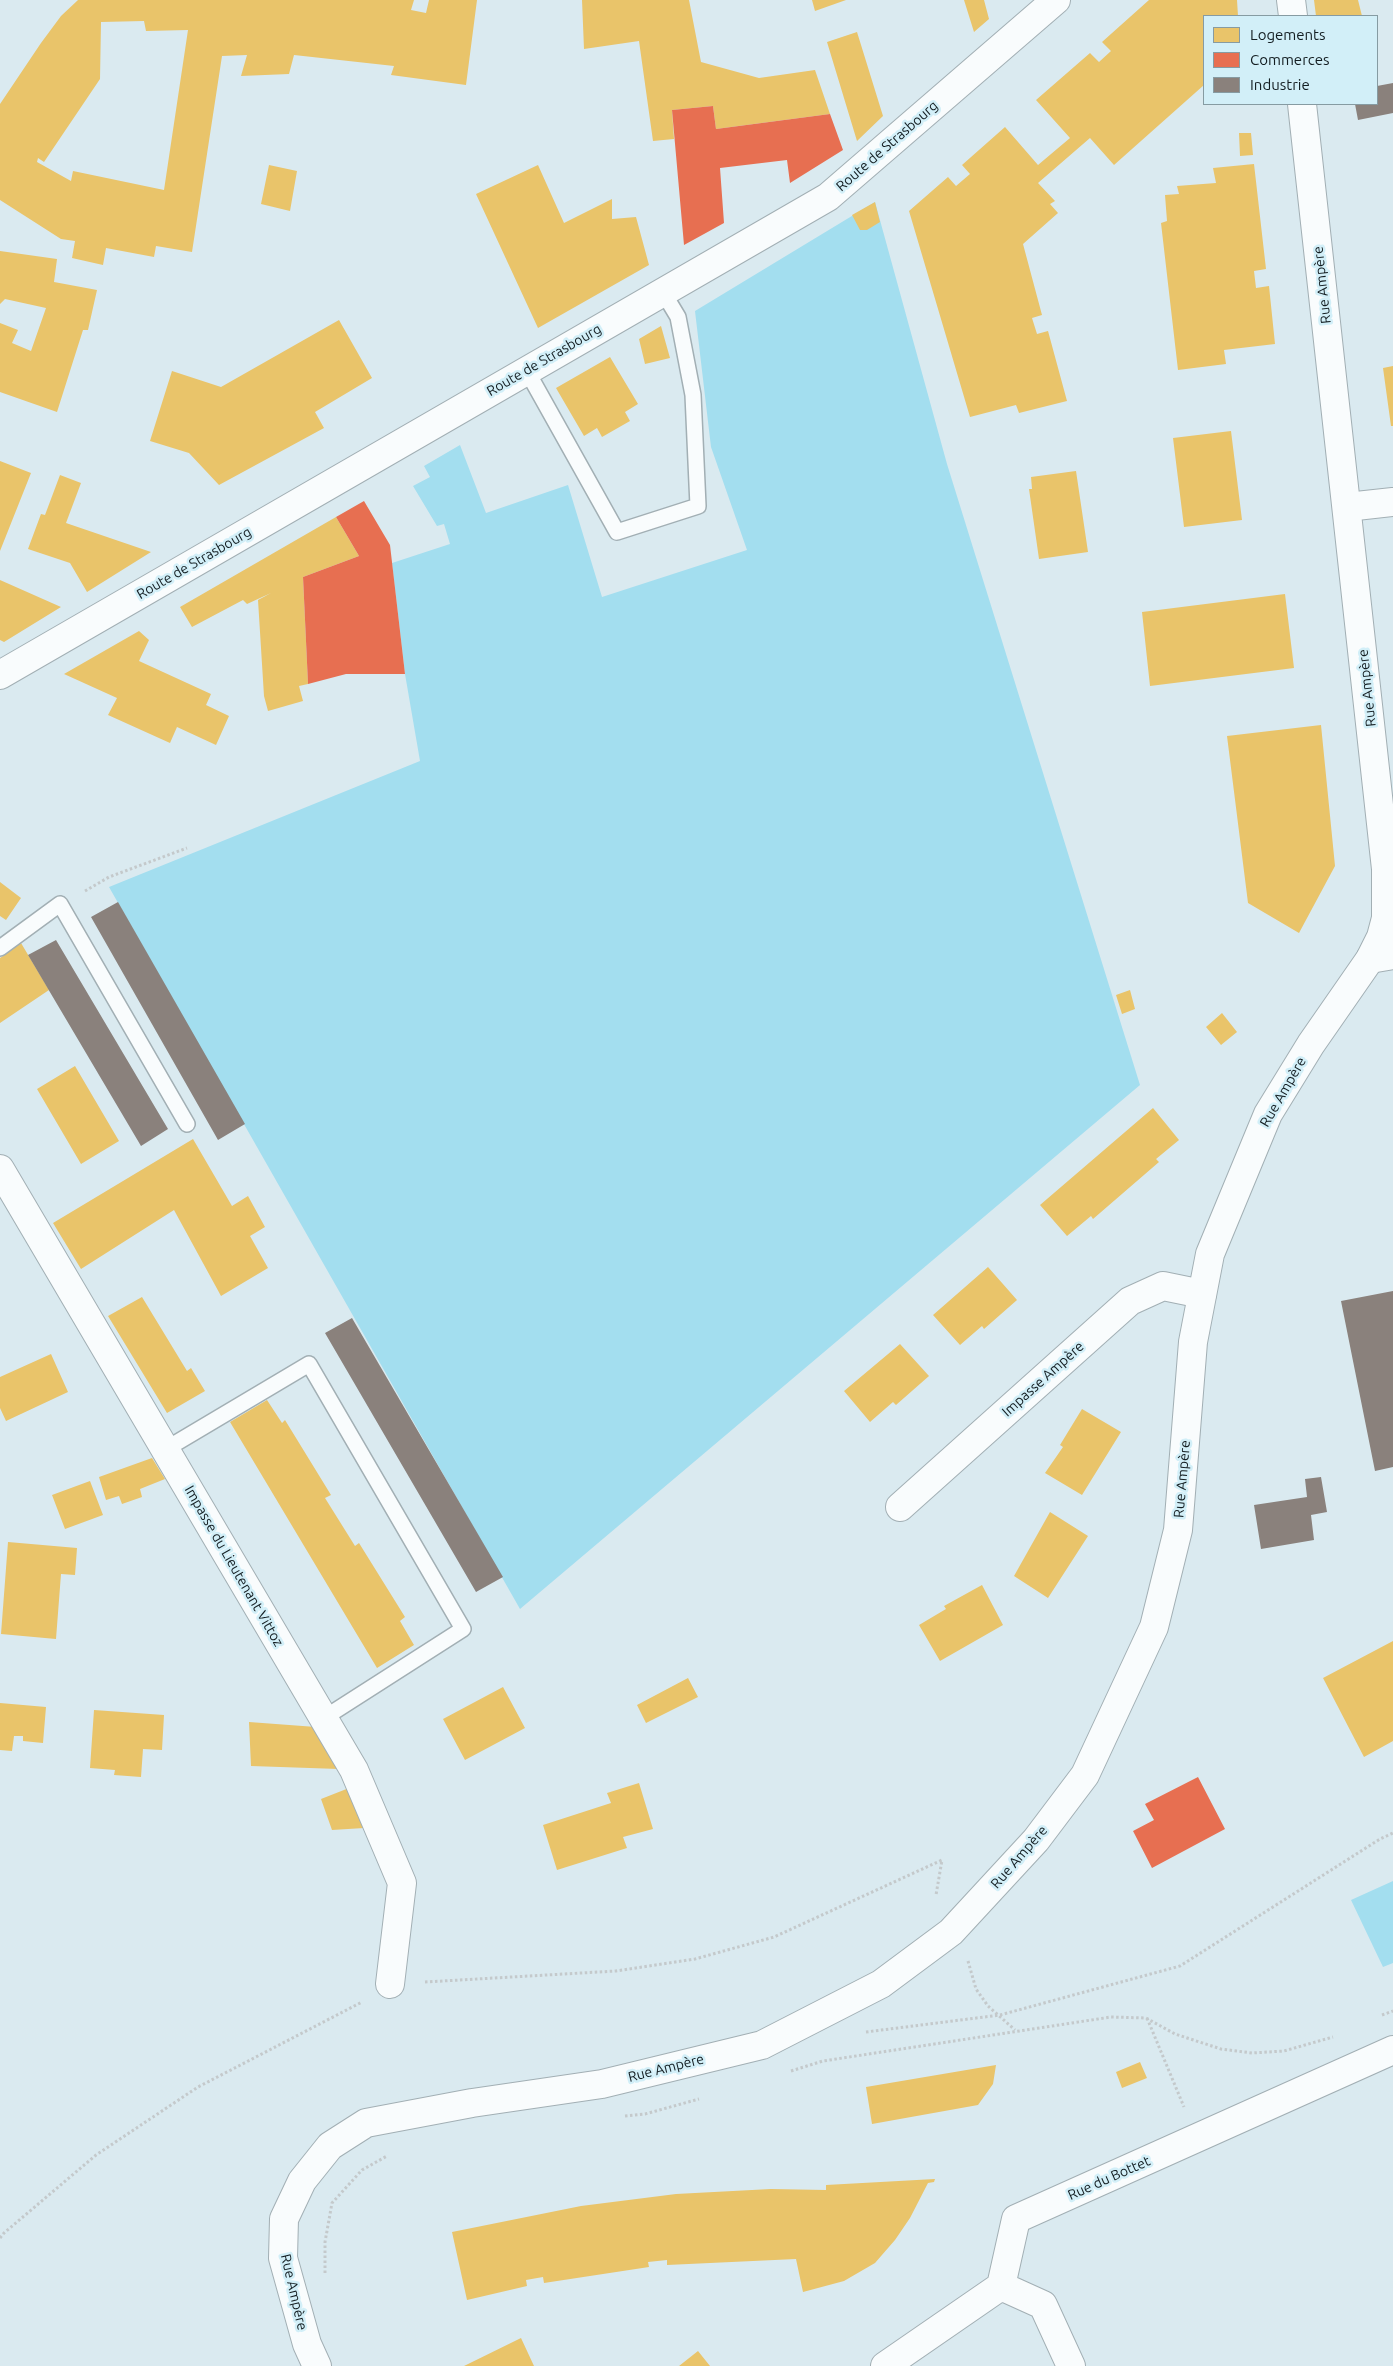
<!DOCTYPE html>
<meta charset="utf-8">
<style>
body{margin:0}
#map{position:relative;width:1393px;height:2366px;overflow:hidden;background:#daeaf0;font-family:Ubuntu,sans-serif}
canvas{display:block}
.legend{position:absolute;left:1203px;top:15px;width:175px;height:90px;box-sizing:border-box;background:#d2eff8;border:1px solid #869ba2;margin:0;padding:6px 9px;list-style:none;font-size:15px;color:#131d21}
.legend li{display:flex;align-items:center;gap:10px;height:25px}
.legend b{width:25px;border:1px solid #869ba2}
</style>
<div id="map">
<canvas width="1393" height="2366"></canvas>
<ul class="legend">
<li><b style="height:14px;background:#e9c46a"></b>Logements</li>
<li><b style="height:14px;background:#e76f51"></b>Commerces</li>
<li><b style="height:14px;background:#8a817c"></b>Industrie</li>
</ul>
</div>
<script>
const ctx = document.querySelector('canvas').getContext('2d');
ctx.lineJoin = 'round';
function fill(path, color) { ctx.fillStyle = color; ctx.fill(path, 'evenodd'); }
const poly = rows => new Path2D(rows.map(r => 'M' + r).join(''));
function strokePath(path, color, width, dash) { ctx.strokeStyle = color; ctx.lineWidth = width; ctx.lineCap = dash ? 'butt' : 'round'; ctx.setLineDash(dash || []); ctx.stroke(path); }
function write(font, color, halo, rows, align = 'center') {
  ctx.font = font + ' Ubuntu,sans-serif'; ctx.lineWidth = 5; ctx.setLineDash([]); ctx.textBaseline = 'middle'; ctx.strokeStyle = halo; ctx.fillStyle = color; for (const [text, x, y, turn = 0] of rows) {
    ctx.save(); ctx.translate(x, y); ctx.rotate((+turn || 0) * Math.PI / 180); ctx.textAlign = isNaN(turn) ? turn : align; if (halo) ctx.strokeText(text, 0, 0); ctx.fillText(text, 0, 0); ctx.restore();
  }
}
fill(poly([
 [875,202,947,464,1140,1085,520,1609,109,887,420,761,405,674,392,563,450,544,444,524,437,526,413,486,430,477,424,466,460,445,486,513,568,485,602,597,747,550,711,447,695,311],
 [1393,1881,1393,1963,1383,1967,1351,1900]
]), '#a3deef');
fill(poly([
 [78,0,414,0,411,10,426,13,429,0,477,0,466,85,391,75,394,66,294,55,289,74,241,76,247,55,222,56,192,252,156,246,154,257,106,248,103,265,72,258,75,241,61,239,0,200,0,104,41,43,61,16],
 [144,21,146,31,188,30,164,190,73,171,71,181,37,162,38,158,44,162,100,79,101,22],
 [582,0,689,0,701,62,759,78,815,70,830,114,716,129,713,106,672,110,674,139,653,141,639,41,584,49],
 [812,0,846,0,815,11],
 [964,0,984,0,989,19,974,32],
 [1149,0,1237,0,1238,16,1204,16,1204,85,1114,165,1090,138,1038,183,1055,201,1050,204,1058,213,1023,244,1042,315,1032,318,1037,334,1048,331,1067,401,1019,413,1016,405,970,417,909,211,948,177,956,186,970,174,962,165,1005,127,1038,165,1070,138,1036,100,1090,53,1099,62,1111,51,1102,42],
 [1314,0,1358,0,1362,16,1316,16],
 [857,32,883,116,857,141,827,42],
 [1239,133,1251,133,1253,155,1240,156],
 [1254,164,1266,269,1254,271,1256,288,1269,286,1275,344,1224,350,1226,364,1178,370,1161,223,1167,221,1165,195,1179,194,1177,186,1216,183,1213,168],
 [269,165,297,171,290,211,261,204],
 [538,165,564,223,612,199,612,219,636,217,649,265,538,328,476,194],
 [875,202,880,222,867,230,860,230,852,215],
 [0,251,57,259,54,282,97,290,88,330,83,330,57,412,0,392,0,323,18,330,12,343,31,351,46,308,5,299,0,304],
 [339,320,372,378,315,412,324,428,219,485,189,453,150,441,172,371,221,387],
 [661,326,670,358,645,364,639,339],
 [610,357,638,404,625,412,630,421,602,437,597,428,584,436,556,388],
 [1393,366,1393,426,1391,426,1383,368],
 [1231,431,1242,520,1184,527,1173,438],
 [0,461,31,473,0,551],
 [1076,471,1088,552,1039,559,1029,489,1032,489,1031,477],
 [60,475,81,483,66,523,151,552,87,592,70,563,28,549,41,514,45,515],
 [336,517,359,556,303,577,308,684,299,686,303,701,268,711,264,696,258,600,271,593,247,604,243,600,192,627,180,607],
 [0,580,61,607,4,642,0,640],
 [1285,594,1294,668,1150,686,1142,612],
 [139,631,149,640,139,661,211,694,206,705,229,716,216,745,177,727,170,743,108,715,117,698,64,674],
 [1321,725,1335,866,1299,933,1248,903,1227,736],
 [0,882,21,898,6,920,0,916],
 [21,943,49,990,0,1023,0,958],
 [1130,990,1135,1009,1122,1014,1116,995],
 [1222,1013,1237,1032,1221,1045,1206,1027],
 [75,1066,119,1141,81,1164,37,1089],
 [1153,1108,1179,1140,1156,1159,1159,1162,1093,1219,1091,1216,1067,1236,1040,1205],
 [193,1139,232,1206,248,1196,265,1227,250,1236,268,1268,221,1296,174,1210,81,1269,53,1223],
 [988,1267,1017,1300,984,1329,982,1326,960,1345,933,1315],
 [142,1297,187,1371,191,1368,205,1391,167,1413,108,1316],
 [900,1344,929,1376,896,1405,893,1402,870,1422,844,1391],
 [51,1354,68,1392,6,1421,0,1408,0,1377],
 [267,1400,282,1423,285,1420,331,1495,325,1498,355,1546,359,1543,405,1617,400,1621,414,1645,377,1668,230,1422],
 [1082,1409,1121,1432,1082,1495,1045,1473,1063,1447,1060,1445],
 [152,1458,165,1479,140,1489,142,1497,122,1504,119,1496,106,1500,99,1477],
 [90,1481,103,1515,65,1529,52,1495],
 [1050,1512,1088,1536,1048,1598,1014,1576],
 [8,1542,77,1548,75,1575,61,1574,56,1639,1,1634],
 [982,1585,1003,1625,940,1661,919,1625,946,1609,944,1606],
 [1393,1641,1393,1741,1364,1757,1323,1678],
 [688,1678,698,1697,646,1723,637,1705],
 [503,1687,525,1728,465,1760,443,1719],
 [0,1703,46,1707,43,1743,23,1741,23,1736,14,1736,12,1751,0,1750],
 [94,1710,164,1715,162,1750,143,1749,141,1777,114,1775,115,1770,90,1768],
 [249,1722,316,1727,339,1769,251,1766],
 [639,1783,653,1829,623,1837,627,1848,557,1870,543,1825,611,1803,607,1793],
 [349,1788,364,1828,332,1830,321,1799],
 [1140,2062,1147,2078,1122,2088,1116,2072],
 [996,2065,993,2084,978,2105,872,2124,866,2087],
 [935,2179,934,2182,928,2183,910,2218,895,2240,875,2263,844,2281,803,2292,796,2259,667,2265,667,2260,648,2262,649,2267,544,2283,543,2277,526,2280,527,2286,467,2300,452,2232,581,2206,676,2194,771,2189,826,2190,826,2185],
 [521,2338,534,2366,464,2366],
 [698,2351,710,2366,679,2366]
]), '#e9c46a');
fill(poly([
 [713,106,716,129,830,114,843,150,790,183,787,160,720,168,724,223,684,245,672,110],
 [364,501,390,545,405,674,346,674,308,684,303,577,359,556,336,517],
 [1198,1777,1225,1829,1152,1868,1133,1831,1154,1820,1145,1804]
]), '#e76f51');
fill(poly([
 [1393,83,1393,113,1358,120,1355,104,1377,104,1377,86],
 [118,902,245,1124,218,1140,91,917],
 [56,940,168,1129,141,1146,28,955],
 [1393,1291,1393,1467,1375,1471,1341,1301],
 [352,1318,503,1577,476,1592,325,1333],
 [1321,1477,1327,1512,1311,1515,1314,1540,1261,1549,1254,1505,1307,1497,1305,1479]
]), '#8a817c');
const lane = poly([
 [527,371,617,532,698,506,693,395,678,317,663,292],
 [0,948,60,904,187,1124],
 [166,1449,309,1364,463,1629,324,1718]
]);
const street = poly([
 [1347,507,1393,502],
 [1370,959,1393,955],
 [0,1169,354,1770,402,1883,390,1984],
 [900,1507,1130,1301,1163,1286,1202,1294],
 [1001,2286,1043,2305,1071,2366],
 [885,2366,1001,2286,1016,2219,1393,2050]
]);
const secondary = poly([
 [1291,0,1293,16],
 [0,675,828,197,1056,0],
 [317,2366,307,2344,283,2258,284,2219,302,2181,330,2146,366,2123,472,2103,602,2084,762,2045,881,1984,951,1932,1036,1840,1085,1775,1154,1627,1178,1530,1193,1342,1210,1254,1268,1114,1311,1044,1370,959,1381,937,1386,918,1386,869,1302,104]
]);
strokePath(lane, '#a2afb4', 18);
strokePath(street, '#a2afb4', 30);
strokePath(secondary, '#a2afb4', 30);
strokePath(poly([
 [85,891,109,877,187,848],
 [968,1961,976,1989,988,2006,1015,2030],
 [425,1982,616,1971,695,1959,774,1937,942,1860,936,1895],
 [1382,2015,1393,2011],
 [1147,2018,1184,2107],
 [866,2032,1000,2015,1180,1966,1380,1839,1393,1833],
 [791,2071,823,2061,1111,2017,1146,2018,1175,2034,1221,2049,1252,2053,1284,2051,1333,2037],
 [625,2116,645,2114,699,2099],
 [0,2238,4,2233,96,2155,198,2087,362,2002],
 [325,2273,325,2242,332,2203,362,2170,387,2156]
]), '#c4c9cb', 3, [2.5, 2.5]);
strokePath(lane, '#f9fcfd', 15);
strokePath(street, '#f9fcfd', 28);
strokePath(secondary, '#f9fcfd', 28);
write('14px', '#131d21', '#d2eff8', [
 ["Route de Strasbourg",887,146,-41],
 ["Rue Ampère",1322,285,-96],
 ["Route de Strasbourg",544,360,-30],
 ["Route de Strasbourg",194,563,-30],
 ["Rue Ampère",1367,688,-96],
 ["Rue Ampère",1283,1092,-60],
 ["Impasse Ampère",1043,1379,-42],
 ["Rue Ampère",1182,1479,-85],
 ["Impasse du Lieutenant Vittoz",234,1566,60],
 ["Rue Ampère",1019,1857,-49],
 ["Rue Ampère",666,2068,-14],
 ["Rue du Bottet",1109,2178,-24],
 ["Rue Ampère",294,2292,77]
]);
</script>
